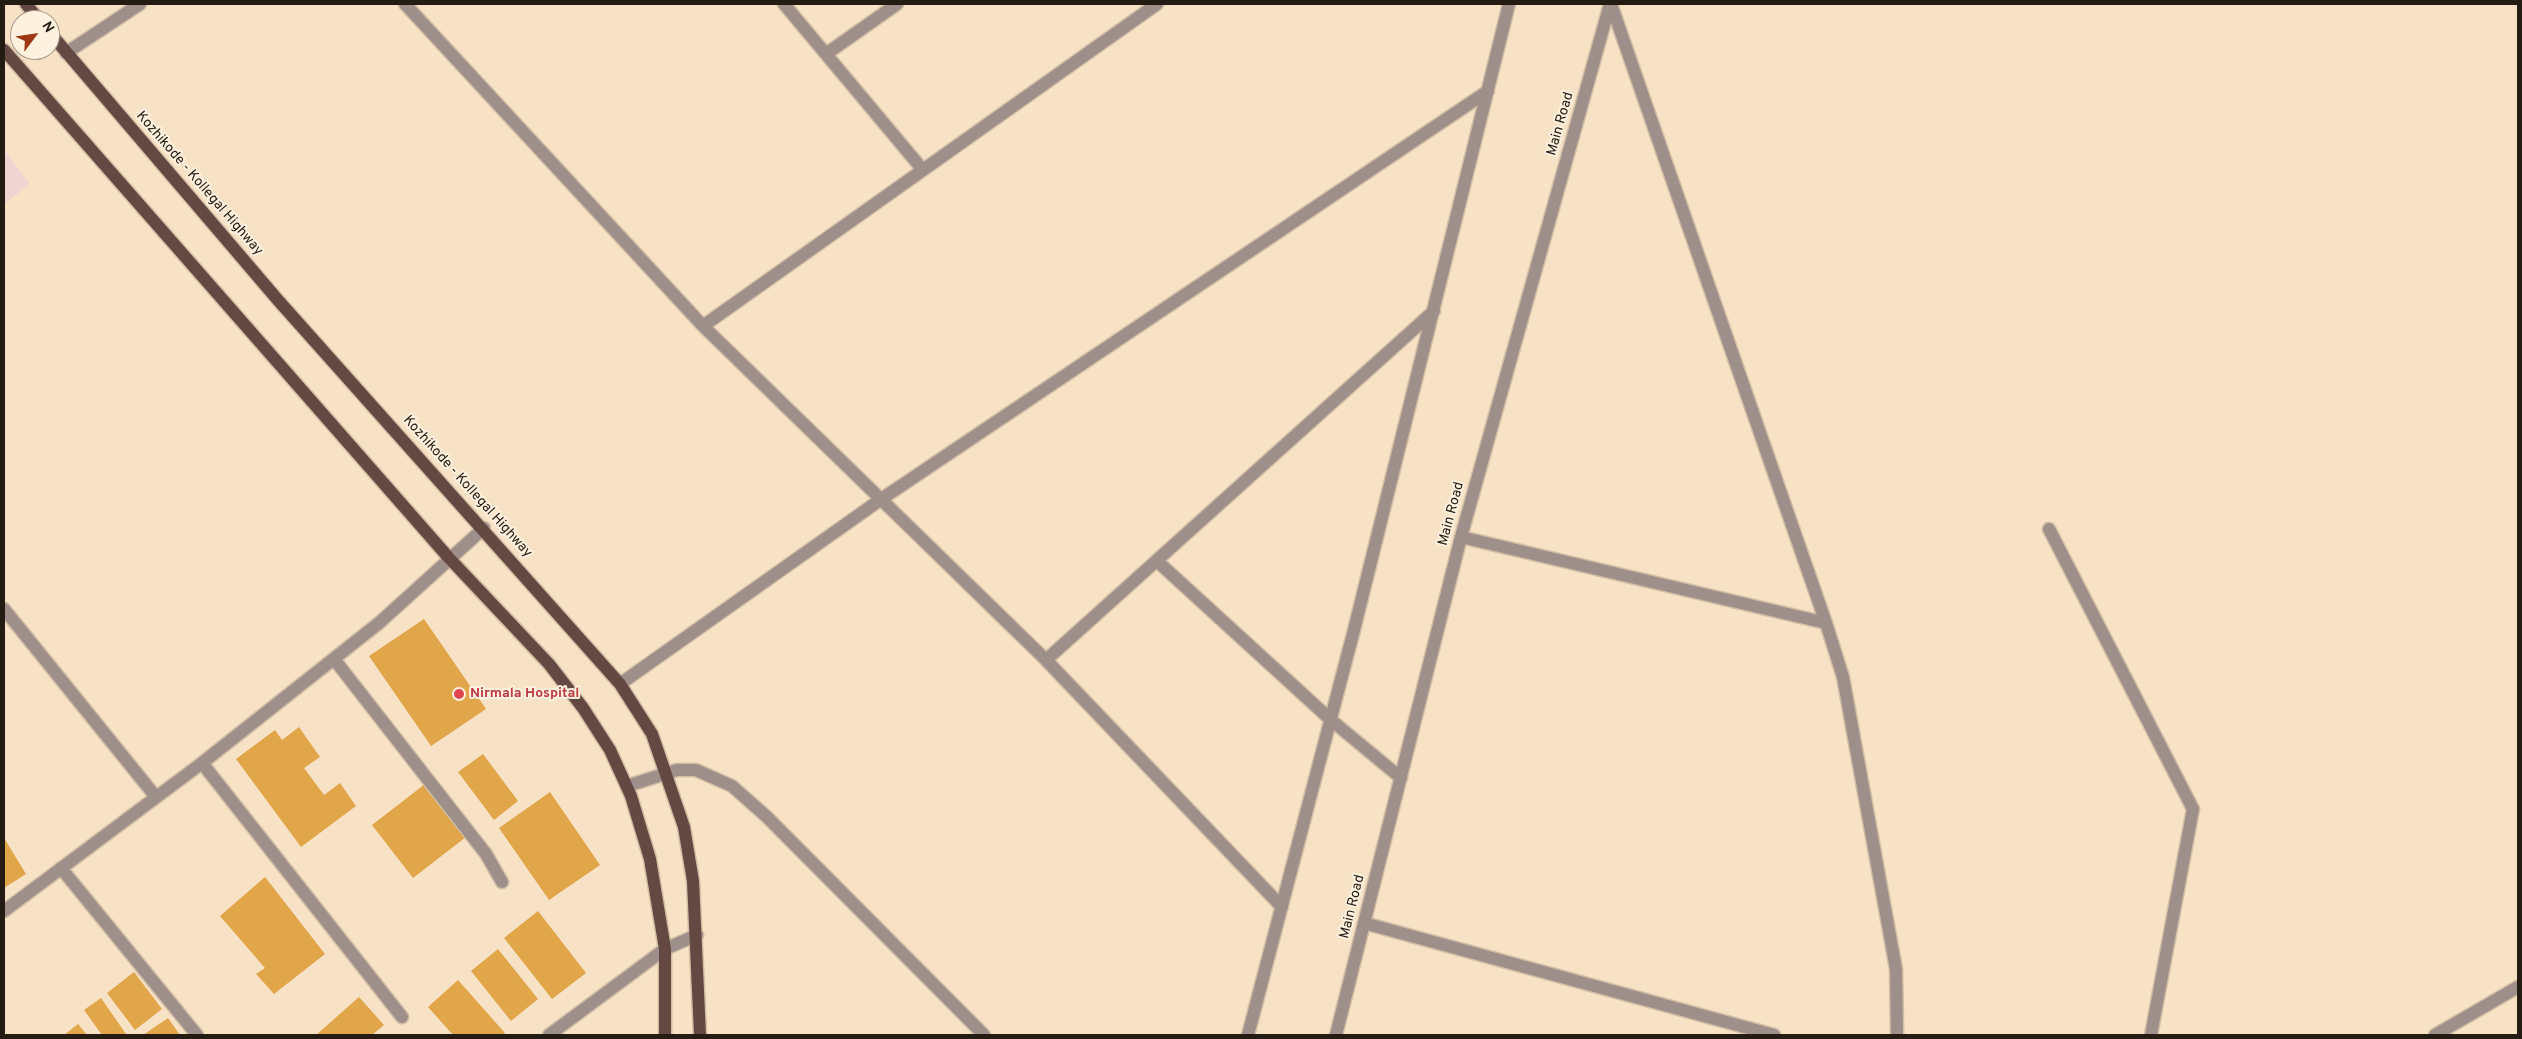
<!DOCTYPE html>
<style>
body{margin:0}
#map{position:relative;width:2522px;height:1039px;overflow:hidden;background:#f8e2c5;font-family:Overpass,sans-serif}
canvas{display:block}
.frame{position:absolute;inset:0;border:5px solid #241c12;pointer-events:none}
.north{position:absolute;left:10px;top:10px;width:50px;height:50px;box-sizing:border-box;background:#fef1e0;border:1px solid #a79c8e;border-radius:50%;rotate:59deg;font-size:14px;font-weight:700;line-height:20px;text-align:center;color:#241c12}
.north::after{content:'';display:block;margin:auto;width:18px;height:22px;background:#9e3814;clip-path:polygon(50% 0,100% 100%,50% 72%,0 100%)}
</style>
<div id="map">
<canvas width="2522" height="1039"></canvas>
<div class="frame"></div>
<div class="north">N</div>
</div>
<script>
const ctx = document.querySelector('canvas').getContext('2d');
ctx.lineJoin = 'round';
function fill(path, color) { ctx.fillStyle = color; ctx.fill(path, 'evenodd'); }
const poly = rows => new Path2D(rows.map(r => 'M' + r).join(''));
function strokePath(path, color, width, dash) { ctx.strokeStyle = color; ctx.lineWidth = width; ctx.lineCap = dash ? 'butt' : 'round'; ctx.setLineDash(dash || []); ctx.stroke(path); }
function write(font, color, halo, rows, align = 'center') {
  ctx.font = font + ' Overpass,sans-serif'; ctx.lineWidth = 4; ctx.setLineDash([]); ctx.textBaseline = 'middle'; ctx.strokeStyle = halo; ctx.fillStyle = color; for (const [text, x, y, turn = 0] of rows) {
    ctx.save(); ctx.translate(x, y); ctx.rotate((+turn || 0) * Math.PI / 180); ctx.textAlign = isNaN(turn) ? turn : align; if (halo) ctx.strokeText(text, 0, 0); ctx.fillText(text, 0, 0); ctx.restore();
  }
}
fill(poly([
 [4,150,30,184,4,204]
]), '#efd5d1');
fill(poly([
 [424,619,486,709,431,746,369,656],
 [299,727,320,757,304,768,324,795,340,783,356,806,301,847,236,759,275,730,282,740],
 [483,754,518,801,494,820,458,772],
 [425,784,466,837,413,878,372,825],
 [550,792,600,865,549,900,499,828],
 [4,838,26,874,4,888],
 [265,877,325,954,274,994,256,974,265,968,220,916],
 [538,911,586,973,552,999,504,938],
 [498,949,538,999,511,1021,471,971],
 [134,972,162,1009,135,1030,107,993],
 [458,980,505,1033,502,1035,453,1035,428,1007],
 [359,997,384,1025,372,1035,316,1035],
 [101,998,126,1034,124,1035,102,1035,84,1010],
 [168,1018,180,1035,143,1035],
 [78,1024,87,1035,64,1035]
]), '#e1a54a');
const minor = poly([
 [405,4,703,326,1046,660,1282,907],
 [784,4,923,170],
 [1611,4,1826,623,1843,677,1896,969,1897,1035],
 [66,53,140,4],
 [826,54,897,4],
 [703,326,1157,4],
 [2049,529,2193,809,2151,1035],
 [1461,537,1826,623],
 [1157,561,1331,720,1401,778],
 [4,609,156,797],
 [334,659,486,854,502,882],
 [1046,660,1434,311],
 [620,684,880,500,1488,91],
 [202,763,402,1017],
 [627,786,677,770,696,770,732,786,767,817,984,1035],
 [61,868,197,1035],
 [4,911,202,763,379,623,484,528],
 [1364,923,1774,1035],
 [549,1035,665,949,697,935],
 [1248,1035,1354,630,1509,4],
 [1336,1035,1461,537,1610,4],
 [2435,1035,2518,987]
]);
const major = poly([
 [26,4,39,20],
 [50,33,277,299,620,684,652,734,684,827,693,881,700,1035],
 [4,50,449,558,549,664,583,708,610,750,631,796,650,859,665,949,665,1035]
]);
strokePath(minor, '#d2bea5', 15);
strokePath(major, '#d2bea5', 15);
strokePath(minor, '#9f8f8b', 12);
strokePath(major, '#644943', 12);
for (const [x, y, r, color] of [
 [459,694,6,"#e0444e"]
]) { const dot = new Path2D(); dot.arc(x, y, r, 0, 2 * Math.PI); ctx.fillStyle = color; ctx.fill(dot); strokePath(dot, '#fef1e0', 2); }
write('14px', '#241c12', '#fef1e0', [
 ["Main Road",1561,124,-74],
 ["Kozhikode - Kollegal Highway",199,184,49],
 ["Kozhikode - Kollegal Highway",467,487,48],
 ["Main Road",1452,514,-75],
 ["Main Road",1353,907,-76]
]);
write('bold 14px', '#be3a42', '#fef1e0', [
 ["Nirmala Hospital",470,694]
], 'left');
</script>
